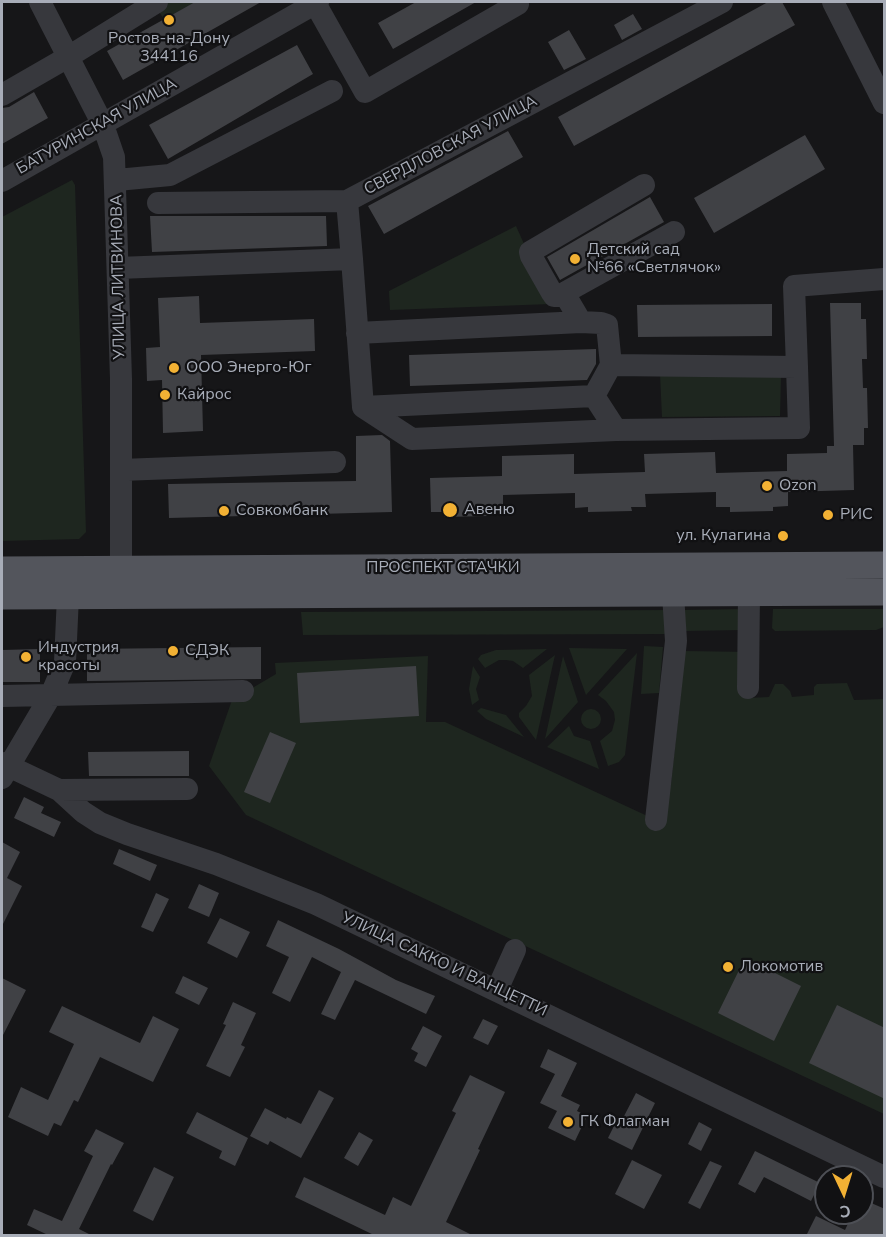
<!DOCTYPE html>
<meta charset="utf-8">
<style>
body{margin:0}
#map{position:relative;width:886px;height:1237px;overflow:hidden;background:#161618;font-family:"Nunito Sans",sans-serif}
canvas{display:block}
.frame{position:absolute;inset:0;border:3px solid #a8adb8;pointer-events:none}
.north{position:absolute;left:814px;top:1165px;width:60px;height:60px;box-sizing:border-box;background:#111113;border:2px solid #4d4f55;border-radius:50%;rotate:176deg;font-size:16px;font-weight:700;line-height:24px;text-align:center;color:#a8adb8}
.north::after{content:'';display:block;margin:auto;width:21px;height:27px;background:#f2b134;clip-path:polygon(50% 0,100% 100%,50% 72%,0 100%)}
</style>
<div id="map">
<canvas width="886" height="1237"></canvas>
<div class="frame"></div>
<div class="north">С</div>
</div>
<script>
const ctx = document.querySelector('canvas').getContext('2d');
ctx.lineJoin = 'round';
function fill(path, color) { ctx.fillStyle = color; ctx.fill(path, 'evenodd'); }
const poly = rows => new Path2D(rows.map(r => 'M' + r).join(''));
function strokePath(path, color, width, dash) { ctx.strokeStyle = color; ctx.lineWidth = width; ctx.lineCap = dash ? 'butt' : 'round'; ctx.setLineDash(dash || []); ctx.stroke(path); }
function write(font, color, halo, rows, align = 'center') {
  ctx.font = font + ' "Nunito Sans",sans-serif'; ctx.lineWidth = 4.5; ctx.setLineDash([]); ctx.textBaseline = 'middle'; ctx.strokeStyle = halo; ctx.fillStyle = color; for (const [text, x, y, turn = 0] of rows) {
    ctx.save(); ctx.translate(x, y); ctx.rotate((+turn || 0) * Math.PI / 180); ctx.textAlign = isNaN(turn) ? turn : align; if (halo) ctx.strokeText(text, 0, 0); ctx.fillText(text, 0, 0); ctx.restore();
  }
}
fill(poly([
 [160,2,196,2,164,19,154,5],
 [72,180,75,185,86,532,79,539,2,541,2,217],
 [516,226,551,304,390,310,389,291],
 [660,374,781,377,780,416,662,417],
 [746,609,743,630,685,631,683,610],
 [773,609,884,609,884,627,876,630,775,631,772,628],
 [671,610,671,634,303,635,301,612],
 [644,646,663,647,659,693,641,694],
 [569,648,627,649,586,695],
 [547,649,523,668,513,661,506,660,499,660,485,668,478,659,481,655,496,650],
 [685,651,749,652,748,698,769,697,775,684,783,684,790,691,792,697,814,695,814,687,817,684,847,683,854,700,884,699,884,1114,246,815,209,766,232,700,276,674,275,663,428,656,426,722,445,722,656,820,671,784],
 [637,653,625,755,619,762,608,766,600,741,612,731,615,720,614,712,606,701,598,695],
 [555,655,536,740,519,717,519,713,526,706,532,696,529,675],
 [563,656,578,702,545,739],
 [473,666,480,677,476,689,479,700,472,705,469,689],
 [481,708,506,715,524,737,486,719,477,711],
 '581 719a10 10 0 1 1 20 0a10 10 0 1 1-20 0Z',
 [569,726,574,736,590,741,599,769,547,747]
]), '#1e261f');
fill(poly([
 [195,2,261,2,123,80,107,51],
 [416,2,476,2,393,49,378,23],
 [768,2,782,2,795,25,574,146,558,117],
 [633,14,642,29,622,40,614,25],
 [569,30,586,59,564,70,548,42],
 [297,45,313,74,168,159,149,125],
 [34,92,48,118,2,144,2,108,9,107],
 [508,131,523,157,384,234,368,206],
 [805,135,825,169,714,233,694,198],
 [650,197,664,222,560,280,547,257],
 [150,216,326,216,327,246,152,252],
 [199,296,200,323,314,319,315,351,201,355,203,431,163,433,162,380,147,381,146,348,160,347,158,298],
 [830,303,861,303,861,319,866,319,867,359,862,359,863,388,867,388,868,428,864,428,864,445,853,445,854,490,788,492,788,506,773,507,773,511,730,512,730,507,716,507,716,492,645,494,646,507,631,507,632,511,588,512,588,507,575,508,575,493,503,495,503,511,487,511,487,516,444,517,444,512,431,512,430,478,502,476,502,456,574,454,574,474,645,472,644,454,715,452,716,473,787,471,787,454,827,453,827,446,834,446],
 [772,304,772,336,638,337,637,305],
 [596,349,596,364,587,380,410,386,409,355],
 [382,435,390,441,392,512,169,518,168,484,356,481,356,436],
 [261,647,261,679,87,681,87,649],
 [40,649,40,682,2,682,2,650],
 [416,666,419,716,300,723,297,673],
 [270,732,296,743,270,803,244,792],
 [189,751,189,776,89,776,88,752],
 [24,797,44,807,41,813,61,822,54,837,14,818],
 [2,842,20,852,7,878,22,886,2,926],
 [119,849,157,865,150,881,113,864],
 [199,884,219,893,209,917,188,908],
 [156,893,169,899,153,932,141,927],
 [220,918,250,932,237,958,207,943],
 [278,920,339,949,396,980,435,996,426,1014,355,980,335,1020,321,1014,341,972,312,957,290,1002,272,993,289,957,266,946],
 [745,958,801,986,774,1041,718,1013],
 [183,976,208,988,199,1005,175,993],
 [2,978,26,990,2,1037],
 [233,1002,256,1013,241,1045,245,1047,230,1077,206,1066,226,1025,223,1024],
 [837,1005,885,1028,885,1099,809,1063],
 [62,1006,140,1043,153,1016,179,1029,153,1082,100,1057,78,1102,74,1100,61,1126,54,1123,48,1136,8,1117,21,1087,48,1100,74,1044,49,1032],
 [483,1019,498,1026,488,1045,473,1038],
 [423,1026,442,1036,426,1067,414,1061,418,1053,411,1049],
 [548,1049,577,1063,561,1096,580,1105,577,1111,587,1116,575,1141,548,1128,557,1111,540,1103,555,1074,540,1067],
 [470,1075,505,1092,478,1149,480,1150,446,1222,474,1236,376,1236,295,1197,304,1177,385,1215,393,1197,411,1206,456,1113,452,1111],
 [319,1090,334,1098,301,1158,270,1141,268,1145,250,1136,265,1108,286,1119,287,1117,301,1124],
 [636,1093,655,1103,632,1150,608,1138,619,1116,623,1118],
 [197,1112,248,1138,235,1166,219,1158,222,1151,186,1133],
 [699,1122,712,1129,701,1151,688,1144],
 [96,1129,124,1143,112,1165,111,1164,79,1229,93,1236,50,1236,27,1225,34,1209,62,1221,93,1156,84,1151],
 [359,1132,373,1140,358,1166,344,1158],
 [755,1151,820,1183,811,1201,764,1177,755,1193,738,1184],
 [632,1160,662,1175,644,1209,615,1194],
 [710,1161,722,1166,700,1209,688,1203],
 [154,1167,174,1177,153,1221,133,1211],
 [862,1199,885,1209,885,1236,806,1236,816,1216,845,1230,853,1213,862,1213]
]), '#404145');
strokePath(poly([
 [40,2,103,125,114,157,121,379,121,569],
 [833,2,884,103],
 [315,3,365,92,518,4,516,2],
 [2,95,68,57,157,2],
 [117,180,170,175,332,91],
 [2,181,318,2],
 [158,203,347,201,722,2],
 [352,259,363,407,594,396,611,365,797,367,794,286,884,279],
 [118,268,352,259,347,201],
 [564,293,674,232],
 [357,333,581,322],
 [611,365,607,325,601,323,581,322,564,293,559,296,554,296,552,293,531,256,530,252,644,185],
 [594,396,616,430,799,428,797,367],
 [363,407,412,439,616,430],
 [121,470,335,462],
 [748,688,749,593],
 [2,696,243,691],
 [2,763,59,790,83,812,100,823,127,834,216,864,316,904,884,1177],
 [2,778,51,695,65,662,68,596],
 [59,790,187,789],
 [656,820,676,641,673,594],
 [497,990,515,950]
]), '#37383d', 22);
strokePath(poly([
 [2,570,884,565],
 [2,596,884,592]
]), '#53555c', 27);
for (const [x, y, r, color] of [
 [169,20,6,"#f2b134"],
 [575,259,6,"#f2b134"],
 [174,368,6,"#f2b134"],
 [165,395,6,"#f2b134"],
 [767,486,6,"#f2b134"],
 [450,510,8,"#f2b134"],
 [224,511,6,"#f2b134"],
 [828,515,6,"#f2b134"],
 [783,536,6,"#f2b134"],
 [173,651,6,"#f2b134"],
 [26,657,6,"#f2b134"],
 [728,967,6,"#f2b134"],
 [568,1122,6,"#f2b134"]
]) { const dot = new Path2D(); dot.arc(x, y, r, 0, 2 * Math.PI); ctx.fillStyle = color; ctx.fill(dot); strokePath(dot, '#111113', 2); }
write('16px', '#a8adb8', '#111113', [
 ["Ростов-на-Дону",169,39,"center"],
 ["344116",169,57,"center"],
 ["Детский сад",587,250],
 ["№66 «Светлячок»",587,268],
 ["ООО Энерго-Юг",186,368],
 ["Кайрос",177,395],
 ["Ozon",779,486],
 ["Авеню",464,510],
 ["Совкомбанк",236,511],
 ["РИС",840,515],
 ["ул. Кулагина",771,536,"right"],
 ["Индустрия",38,648],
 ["красоты",38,666],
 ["СДЭК",185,651],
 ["Локомотив",740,967],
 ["ГК Флагман",580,1122]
], 'left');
write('16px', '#a8adb8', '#111113', [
 ["БАТУРИНСКАЯ УЛИЦА",97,127,-29],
 ["СВЕРДЛОВСКАЯ УЛИЦА",451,146,-28],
 ["УЛИЦА ЛИТВИНОВА",119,277,-91],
 ["ПРОСПЕКТ СТАЧКИ",443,568],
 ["УЛИЦА САККО И ВАНЦЕТТИ",444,965,25]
]);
</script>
